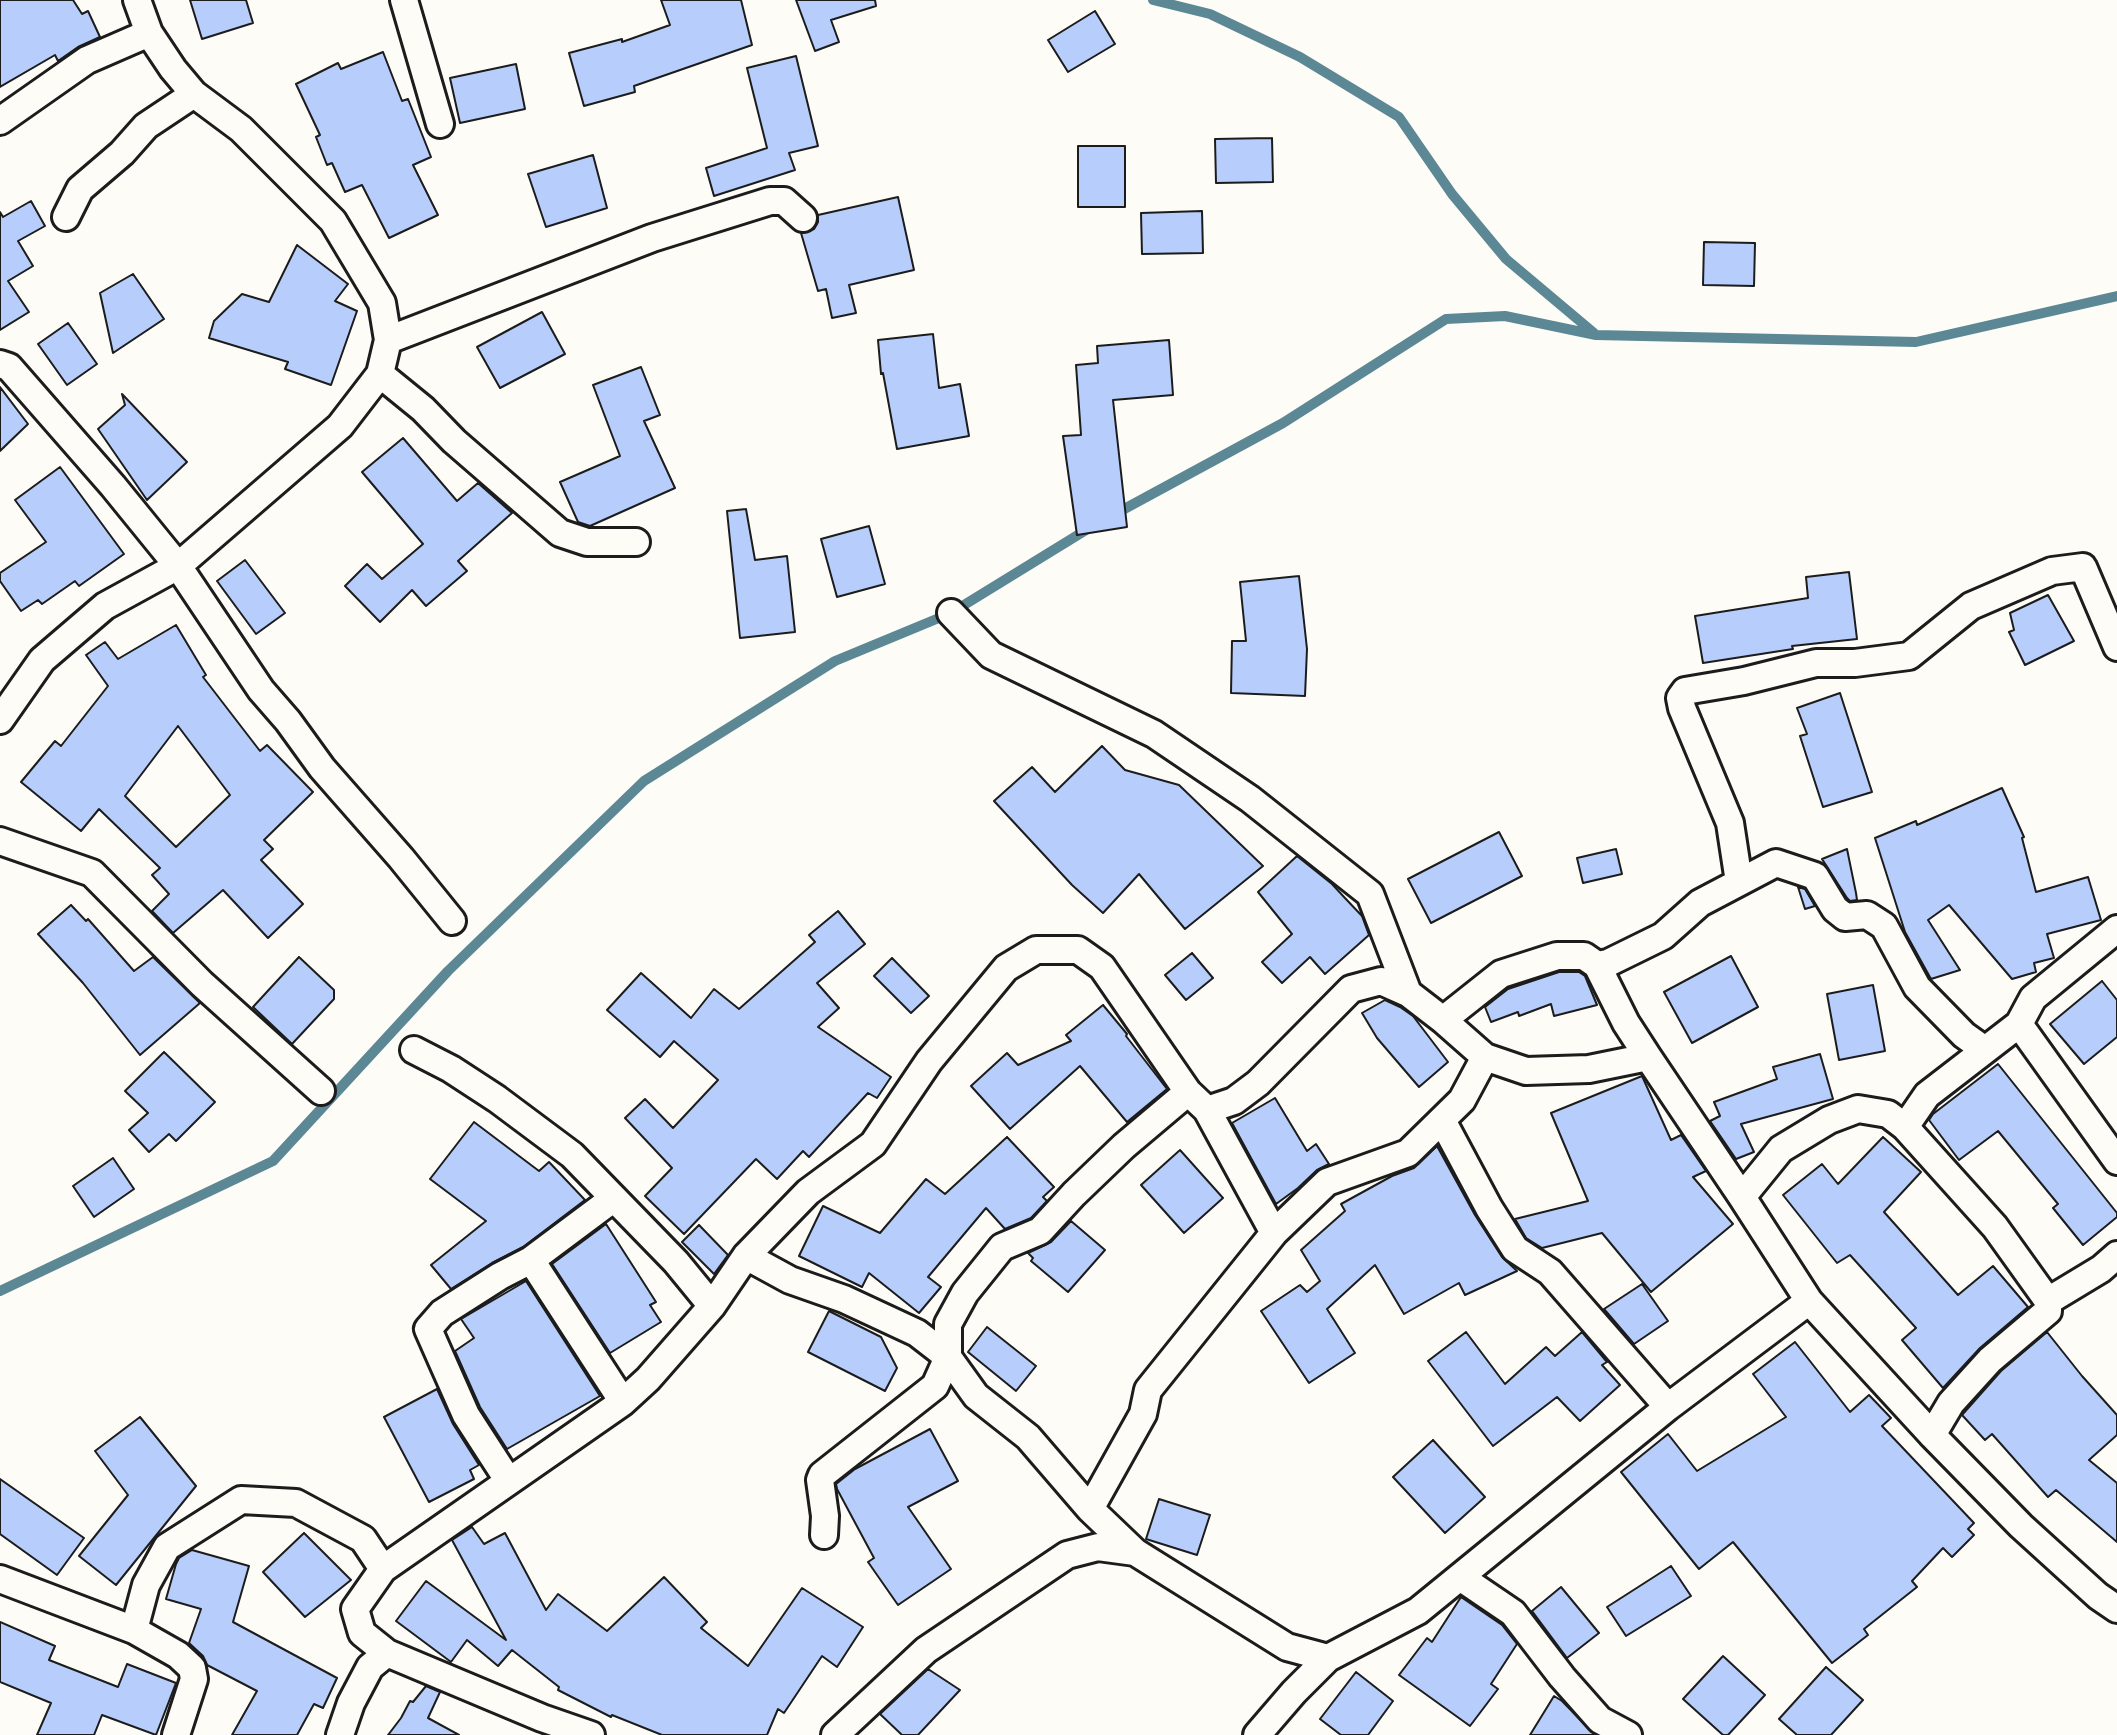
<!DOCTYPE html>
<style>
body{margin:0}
canvas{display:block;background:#fdfcf7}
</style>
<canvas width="2117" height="1735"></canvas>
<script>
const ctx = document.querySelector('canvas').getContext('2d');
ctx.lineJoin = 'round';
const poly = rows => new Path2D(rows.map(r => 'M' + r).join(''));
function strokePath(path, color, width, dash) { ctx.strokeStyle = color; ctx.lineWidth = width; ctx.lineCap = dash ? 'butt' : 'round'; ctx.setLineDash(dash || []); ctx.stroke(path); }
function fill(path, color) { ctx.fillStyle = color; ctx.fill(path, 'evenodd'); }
strokePath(poly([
 [1153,0,1210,14,1300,57,1399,117,1452,194,1506,259,1594,333],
 [1115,514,1283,423,1446,319,1505,316,1596,335,1916,342,2117,296],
 [0,1291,273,1161,448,971,644,781,835,661,951,613,1086,530]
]), '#5b8894', 10);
const building = poly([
 [0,0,73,0,82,14,88,11,100,37,78,47,58,61,55,55,0,87,0,0],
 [190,0,246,0,253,23,202,39,190,0],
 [661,0,741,0,752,45,634,86,635,92,584,106,569,53,622,39,622,42,670,25,661,0],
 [796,0,875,0,876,6,831,20,839,42,815,51,796,0],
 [1095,11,1115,44,1068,72,1048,40,1095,11],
 [383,52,402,101,408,99,431,157,413,165,438,215,389,238,362,185,345,192,332,163,327,165,316,137,320,135,296,84,338,63,341,69,383,52],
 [796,56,818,146,789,153,795,170,714,196,706,168,767,148,747,68,796,56],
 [516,64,525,109,460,123,450,78,516,64],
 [1272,138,1273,182,1216,183,1215,139,1272,138],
 [1078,146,1125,146,1125,207,1078,207,1078,146],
 [593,155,607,208,546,227,528,174,593,155],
 [898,197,914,270,849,285,856,313,832,318,826,289,818,291,801,233,814,229,818,222,818,215,898,197],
 [31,201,45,226,18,241,33,266,8,281,29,312,0,330,0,212,3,217,31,201],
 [1202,211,1203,253,1142,254,1141,213,1202,211],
 [1704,242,1755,243,1754,286,1703,285,1704,242],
 [297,245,348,284,335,301,357,311,331,385,285,369,288,362,209,338,214,321,242,294,269,302,297,245],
 [133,274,164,319,113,353,100,293,133,274],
 [542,312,565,354,500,388,477,347,542,312],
 [68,323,97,364,67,385,38,344,68,323],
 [933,334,939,388,960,384,969,436,897,449,883,373,881,374,878,340,933,334],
 [1169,340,1173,395,1113,400,1127,527,1077,535,1063,436,1081,435,1076,365,1098,363,1097,346,1169,340],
 [641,367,660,415,644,421,675,488,590,526,578,522,560,482,620,456,593,385,641,367],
 [0,387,28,424,0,451,0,387],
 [122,394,187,462,147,500,98,429,125,405,122,394],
 [403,438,457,501,478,483,512,513,458,561,467,571,426,606,412,590,380,622,345,586,367,564,382,579,423,544,362,472,403,438],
 [60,467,124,554,79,586,75,581,42,604,38,600,21,611,0,581,0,573,46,542,15,500,60,467],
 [746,509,755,560,787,556,795,632,740,638,727,511,746,509],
 [869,526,885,584,837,597,821,539,869,526],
 [245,560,285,613,256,634,217,581,245,560],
 [1849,572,1857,639,1792,646,1793,649,1703,663,1695,616,1808,598,1806,577,1849,572],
 [1299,576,1307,649,1305,696,1231,693,1232,641,1246,641,1240,582,1299,576],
 [2048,595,2074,641,2025,665,2009,632,2014,630,2010,613,2048,595],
 [176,625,206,675,203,677,260,751,267,745,313,792,264,840,273,849,261,860,303,904,268,938,223,890,173,933,152,911,169,894,152,875,160,868,99,809,81,831,21,782,55,741,61,746,108,686,86,655,105,642,118,659,176,625],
 [178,726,230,795,176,847,125,796,178,726],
 [1840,693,1872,792,1823,807,1800,736,1807,734,1797,708,1840,693],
 [1102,746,1125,770,1179,785,1263,866,1185,929,1139,874,1103,913,1072,885,994,801,1032,767,1055,792,1102,746],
 [2002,788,2024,837,2022,838,2036,892,2088,877,2101,920,2047,934,2054,958,2034,963,2036,972,2012,979,1949,905,1928,920,1960,970,1931,979,1905,932,1875,838,1916,821,1917,825,2002,788],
 [1499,832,1522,876,1431,923,1408,879,1499,832],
 [1616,849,1622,874,1583,883,1577,858,1616,849],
 [1847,849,1856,893,1857,900,1850,901,1847,898,1822,859,1847,849],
 [1297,856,1332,884,1344,897,1362,916,1369,935,1325,974,1310,957,1282,983,1262,962,1292,934,1258,892,1297,856],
 [1798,887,1805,889,1815,906,1805,909,1798,887],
 [71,905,86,921,88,919,134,971,153,957,200,1003,140,1055,83,983,38,934,71,905],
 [838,911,865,944,817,983,839,1008,818,1027,891,1077,877,1098,868,1093,809,1157,803,1151,777,1179,756,1159,684,1234,645,1196,672,1168,625,1118,645,1099,673,1128,718,1080,674,1041,660,1057,607,1010,641,973,691,1018,714,989,739,1009,815,942,809,935,838,911],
 [1192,953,1213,978,1186,1000,1165,975,1192,953],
 [1731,956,1758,1007,1692,1043,1664,992,1731,956],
 [299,957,334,990,334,999,292,1044,253,1007,299,957],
 [892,958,929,996,911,1013,874,976,892,958],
 [1559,972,1579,972,1585,976,1597,1005,1554,1016,1551,1004,1519,1016,1518,1012,1491,1022,1485,1007,1508,989,1559,972],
 [2102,981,2117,1000,2117,1037,2084,1064,2050,1024,2102,981],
 [1873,985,1885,1051,1839,1060,1827,994,1873,985],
 [1385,1000,1400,1007,1413,1016,1448,1062,1419,1087,1377,1038,1362,1013,1385,1000],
 [1103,1005,1127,1034,1126,1036,1167,1089,1127,1122,1080,1066,1010,1129,971,1086,1007,1053,1018,1065,1071,1041,1066,1035,1103,1005],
 [164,1052,215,1102,176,1141,169,1134,149,1152,129,1130,148,1113,125,1091,164,1052],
 [1820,1054,1833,1099,1741,1124,1754,1152,1736,1159,1710,1121,1720,1116,1714,1102,1777,1079,1773,1067,1820,1054],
 [1998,1064,2117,1213,2117,1217,2083,1245,2053,1208,2058,1204,1998,1131,1959,1160,1929,1120,1933,1114,1998,1064],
 [1642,1076,1671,1140,1681,1135,1706,1171,1693,1177,1733,1224,1651,1292,1602,1233,1542,1248,1526,1238,1515,1219,1588,1201,1551,1113,1642,1076],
 [1275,1098,1307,1151,1316,1144,1329,1164,1317,1170,1298,1188,1276,1204,1232,1123,1275,1098],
 [474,1122,539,1171,549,1162,585,1200,523,1247,492,1263,451,1289,431,1265,486,1221,430,1179,474,1122],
 [1007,1137,1054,1187,1043,1197,1047,1201,1031,1218,1005,1229,986,1208,928,1277,941,1287,919,1313,869,1273,862,1287,799,1256,823,1206,880,1233,926,1179,945,1194,1007,1137],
 [1883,1137,1921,1172,1884,1212,1958,1295,1993,1266,2028,1307,1980,1348,1943,1388,1902,1340,1916,1328,1850,1255,1837,1263,1783,1195,1822,1164,1838,1184,1883,1137],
 [1437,1146,1475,1215,1502,1257,1517,1271,1465,1295,1459,1283,1404,1314,1375,1265,1327,1309,1355,1353,1309,1383,1261,1311,1300,1285,1307,1292,1320,1281,1301,1250,1345,1211,1341,1204,1392,1176,1414,1168,1437,1146],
 [1180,1150,1223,1198,1184,1233,1141,1185,1180,1150],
 [113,1158,134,1189,94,1217,73,1186,113,1158],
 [1071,1221,1105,1250,1068,1292,1031,1261,1033,1258,1028,1253,1051,1242,1071,1221],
 [606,1224,656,1302,650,1305,661,1322,610,1353,552,1264,606,1224],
 [699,1225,728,1255,714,1274,682,1242,699,1225],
 [526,1281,600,1396,507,1449,480,1407,455,1351,474,1338,461,1319,526,1281],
 [1642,1284,1668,1321,1634,1344,1604,1309,1642,1284],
 [829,1311,881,1337,897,1368,885,1391,808,1352,829,1311],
 [987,1327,1036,1366,1016,1391,968,1352,987,1327],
 [1466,1332,1505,1384,1546,1347,1555,1356,1582,1332,1607,1362,1602,1365,1620,1385,1580,1421,1557,1397,1493,1446,1428,1361,1466,1332],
 [2047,1332,2082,1376,2117,1415,2117,1435,2089,1460,2117,1483,2117,1542,2056,1490,2048,1497,1992,1434,1985,1440,1962,1415,2001,1371,2047,1332],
 [1795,1342,1850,1412,1869,1395,1891,1418,1882,1426,1974,1523,1968,1529,1974,1535,1952,1557,1943,1548,1912,1581,1917,1587,1864,1629,1868,1635,1832,1663,1733,1542,1699,1569,1621,1472,1668,1434,1697,1471,1786,1417,1753,1374,1795,1342],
 [437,1389,453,1424,479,1465,470,1470,474,1479,429,1502,384,1417,437,1389],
 [140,1417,196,1486,116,1585,79,1556,128,1495,95,1451,140,1417],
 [930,1429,958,1481,908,1507,951,1569,898,1605,868,1562,874,1558,837,1489,836,1484,855,1469,930,1429],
 [1433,1440,1485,1497,1445,1533,1393,1477,1433,1440],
 [0,1479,84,1538,57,1575,0,1534,0,1479],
 [1159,1499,1210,1515,1197,1555,1146,1539,1159,1499],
 [472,1527,484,1544,505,1533,546,1610,558,1594,607,1631,664,1577,707,1622,701,1628,748,1666,802,1588,863,1627,837,1667,822,1656,784,1713,778,1709,767,1735,662,1735,612,1715,611,1717,558,1690,559,1687,512,1650,498,1666,467,1640,451,1662,396,1621,426,1581,506,1640,452,1540,472,1527],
 [304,1533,351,1580,305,1617,263,1572,304,1533],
 [192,1550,249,1566,233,1622,337,1678,323,1708,314,1704,297,1735,232,1735,257,1691,207,1665,203,1656,189,1643,201,1609,166,1599,176,1564,179,1558,192,1550],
 [1671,1566,1691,1596,1626,1636,1607,1607,1671,1566],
 [1561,1587,1599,1633,1567,1658,1532,1611,1561,1587],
 [1461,1597,1502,1625,1517,1644,1491,1684,1498,1689,1470,1726,1399,1675,1427,1638,1432,1642,1461,1597],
 [0,1622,55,1646,49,1660,118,1687,127,1664,176,1683,156,1735,102,1715,94,1735,37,1735,51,1703,0,1682,0,1622],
 [1723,1656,1765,1695,1728,1735,1723,1735,1683,1699,1723,1656],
 [1826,1667,1863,1700,1831,1735,1797,1735,1779,1719,1826,1667],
 [928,1669,960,1690,918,1735,902,1735,880,1714,928,1669],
 [1356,1672,1393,1701,1368,1735,1341,1735,1320,1719,1356,1672],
 [426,1686,440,1692,428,1718,459,1735,388,1735,401,1718,410,1701,413,1702,426,1686],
 [1554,1696,1562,1701,1595,1735,1530,1735,1554,1696]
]);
fill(building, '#b7cefc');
strokePath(building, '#1c1c1c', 2);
const minor = poly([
 [404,0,440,124],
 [0,121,87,60,149,33],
 [66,217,80,189,122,153,146,126,194,94],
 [388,340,652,238,770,201,784,201,803,218],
 [0,364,9,367,113,486,178,566,261,690,288,721,322,768,401,858,452,921],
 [380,374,423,409,454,441,560,533,587,542,636,542],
 [951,613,991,655,1154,734,1250,799,1370,894,1408,993],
 [0,720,42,660,105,606,178,566,340,426,380,374,388,340,382,303,333,221,241,129,194,94,173,69,149,33,137,0],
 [0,841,92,873,202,984,321,1091],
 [1739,882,1730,823,1682,708,1680,698,1685,691,1744,681,1816,663,1855,663,1909,656,1971,606,2052,571,2083,567,2117,647],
 [1597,965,1626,1023,1648,1057,1742,1197,1809,1301,1932,1435,2021,1526,2098,1596,2117,1609],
 [1443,1020,1501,974,1557,956,1584,956,1597,965,1608,963,1663,936,1700,903,1776,863,1815,876,1835,909,1845,917,1867,915,1884,926,1917,987,1964,1035,1985,1050],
 [2019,1024,2117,1161],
 [414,1050,451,1069,497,1099,572,1155,676,1262,712,1306],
 [1207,1110,1274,1233],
 [1442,1120,1489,1208,1515,1249,1550,1272,1668,1407],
 [1905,1127,1927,1095,2019,1024,2033,998,2117,929],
 [1742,1197,1781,1149,1829,1120,1858,1109,1888,1114,1905,1127,1995,1227,2048,1301],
 [746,1256,790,1280,844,1299,917,1333,948,1357,976,1396,1028,1437,1090,1509,1135,1552,1287,1647,1328,1658],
 [531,1260,623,1402],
 [1932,1435,1951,1403,1990,1360,2048,1311,2048,1301,2101,1269,2117,1255],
 [508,1480,466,1415,428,1329,442,1313,500,1276,531,1260,614,1198],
 [1090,1509,1143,1414,1148,1390,1274,1233,1327,1182,1408,1153,1462,1100,1485,1057],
 [824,1535,825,1516,820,1480,822,1475,935,1386,948,1357,948,1324,965,1293,1002,1247,1040,1231,1074,1194,1124,1146,1188,1092],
 [1460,1577,1513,1613,1562,1677,1600,1720,1628,1735],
 [0,1579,134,1630,178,1655,192,1668,194,1679,176,1735],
 [134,1630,146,1585,167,1547,241,1500,296,1503,363,1539,383,1569],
 [340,1735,351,1703,370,1667,387,1653],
 [591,1735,542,1718,387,1653,362,1633,355,1609,383,1569,623,1402,648,1379,712,1306,746,1256,808,1192,873,1144,929,1061,1006,968,1036,950,1078,950,1102,967,1188,1092,1207,1110,1234,1101,1258,1083,1351,989,1381,981,1408,993,1443,1020,1485,1057,1526,1071,1589,1069,1648,1057],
 [835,1735,926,1650,1067,1555,1098,1547,1135,1552],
 [1257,1735,1294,1692,1328,1658,1418,1611,1668,1407,1809,1301]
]);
strokePath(minor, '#1c1c1c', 32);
strokePath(minor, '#fdfcf7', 26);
</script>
